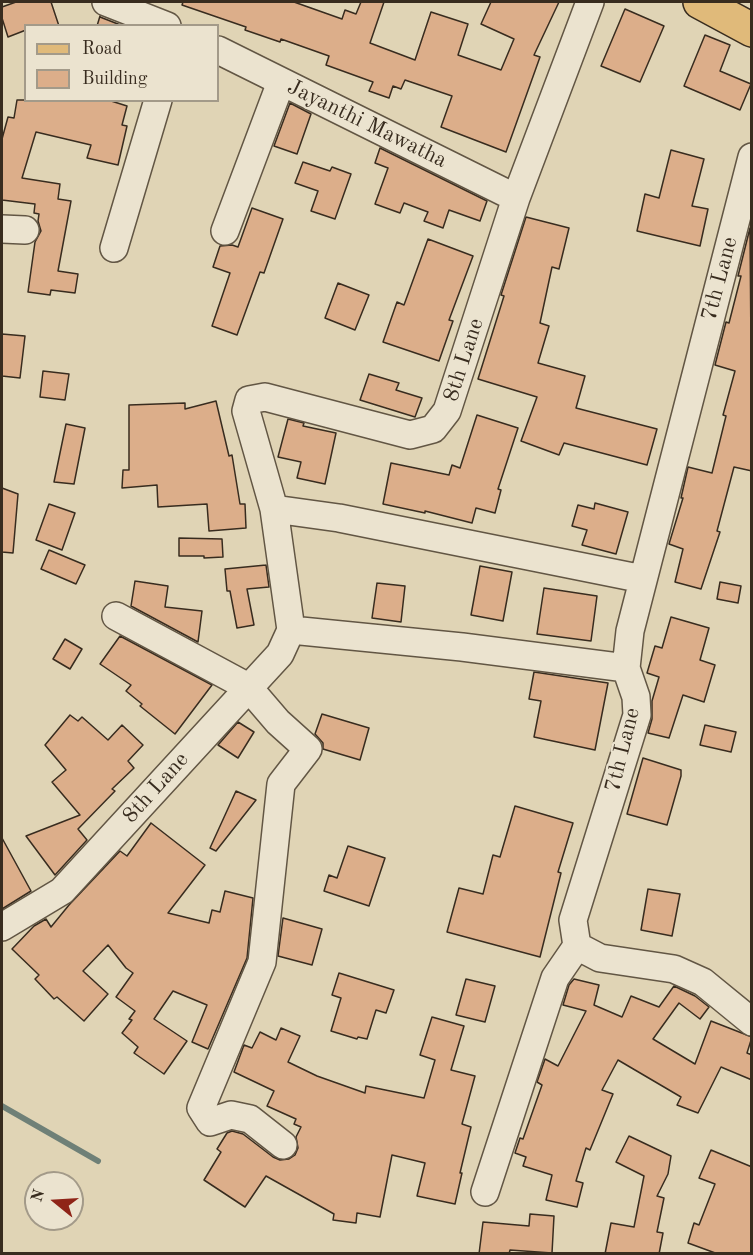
<!DOCTYPE html>
<style>
body{margin:0}
#map{position:relative;width:753px;height:1255px;overflow:hidden;background:#e0d4b5;font-family:"Old Standard TT",serif}
canvas{display:block}
.frame{position:absolute;inset:0;border:3px solid #382c1f;pointer-events:none}
.legend{position:absolute;left:24px;top:24px;width:195px;height:78px;box-sizing:border-box;background:#ebe3cf;border:2px solid #a39a89;margin:0;padding:8px 10px;list-style:none;font-size:18px;color:#382c1f}
.legend li{display:flex;align-items:center;gap:12px;height:30px}
.legend b{width:30px;border:2px solid #a39a89}
.north{position:absolute;left:24px;top:1171px;width:60px;height:60px;box-sizing:border-box;background:#ebe3cf;border:2px solid #a39a89;border-radius:50%;rotate:288deg;font-size:16px;font-weight:700;line-height:24px;text-align:center;color:#382c1f}
.north::after{content:'';display:block;margin:auto;width:21px;height:27px;background:#8f2418;clip-path:polygon(50% 0,100% 100%,50% 72%,0 100%)}
</style>
<div id="map">
<canvas width="753" height="1255"></canvas>
<div class="frame"></div>
<ul class="legend">
<li><b style="height:8px;background:#e0ba7a"></b>Road</li>
<li><b style="height:16px;background:#dcae8a"></b>Building</li>
</ul>
<div class="north">N</div>
</div>
<script>
const ctx = document.querySelector('canvas').getContext('2d');
ctx.lineJoin = 'round';
const poly = rows => new Path2D(rows.map(r => 'M' + r).join(''));
function strokePath(path, color, width, dash) { ctx.strokeStyle = color; ctx.lineWidth = width; ctx.lineCap = dash ? 'butt' : 'round'; ctx.setLineDash(dash || []); ctx.stroke(path); }
function fill(path, color) { ctx.fillStyle = color; ctx.fill(path, 'evenodd'); }
function write(font, color, halo, rows, align = 'center') {
  ctx.font = font + ' "Old Standard TT",serif'; ctx.lineWidth = 4.5; ctx.setLineDash([]); ctx.textBaseline = 'middle'; ctx.strokeStyle = halo; ctx.fillStyle = color; for (const [text, x, y, turn = 0] of rows) {
    ctx.save(); ctx.translate(x, y); ctx.rotate((+turn || 0) * Math.PI / 180); ctx.textAlign = isNaN(turn) ? turn : align; if (halo) ctx.strokeText(text, 0, 0); ctx.fillText(text, 0, 0); ctx.restore();
  }
}
strokePath(poly([
 [2,1106,98,1161]
]), '#6f8077', 6);
const building = poly([
 [16,2,51,2,59,26,26,26,26,30,8,37,2,18,2,7,16,2],
 [183,2,294,2,342,19,345,10,356,14,361,2,384,2,370,43,415,60,431,12,468,24,458,55,501,70,514,39,481,24,491,2,559,2,534,55,540,57,506,152,441,127,452,96,405,80,401,89,393,86,389,98,369,91,373,82,326,65,329,56,281,39,280,42,245,30,246,27,182,5,183,2],
 [625,9,664,26,640,82,601,66,625,9],
 [100,16,100,17,123,26,97,26,100,16],
 [705,35,730,45,720,71,751,84,740,110,684,86,705,35],
 [17,100,108,100,127,106,122,125,127,126,118,165,87,158,91,145,36,132,22,178,60,184,58,199,71,201,58,271,78,274,75,293,51,290,50,295,28,292,35,242,41,231,38,221,39,214,34,213,35,204,2,200,2,139,8,117,14,118,17,100],
 [290,103,311,114,297,154,274,146,290,103],
 [380,148,487,201,480,221,449,210,443,228,424,221,428,212,404,203,400,213,375,204,388,168,375,163,380,148],
 [671,150,704,159,692,206,708,209,700,246,637,231,645,194,659,198,671,150],
 [303,162,330,171,332,167,351,174,335,219,311,211,318,191,295,183,303,162],
 [252,208,283,219,264,273,260,272,237,335,212,326,230,273,213,267,220,246,232,245,238,247,252,208],
 [526,217,569,228,559,269,552,267,540,323,549,326,538,363,585,376,576,408,657,429,647,465,564,443,559,455,521,441,537,397,478,379,504,296,501,295,526,217],
 [750,228,752,471,734,467,717,531,720,532,701,589,675,582,683,549,669,544,683,498,681,498,688,467,712,473,726,416,723,415,735,371,715,365,726,322,729,323,741,276,738,276,750,228],
 [428,239,473,256,449,320,453,321,439,361,383,342,397,302,404,305,428,239],
 [338,283,369,295,355,330,325,318,338,283],
 [2,334,25,336,20,378,2,376,2,334],
 [43,371,69,374,65,400,40,397,43,371],
 [369,374,399,383,396,390,422,398,415,417,360,400,369,374],
 [216,401,229,456,232,455,240,504,245,504,246,528,209,531,207,504,158,507,157,485,122,488,123,470,129,470,129,405,185,403,185,409,216,401],
 [477,415,518,428,498,489,501,490,495,513,476,508,472,523,425,511,425,513,383,504,391,463,449,475,452,465,460,468,477,415],
 [288,419,304,423,303,426,336,433,325,484,297,478,301,462,278,457,288,419],
 [66,424,85,428,74,484,54,482,66,424],
 [2,488,18,494,13,553,2,552,2,488],
 [595,503,628,512,616,554,582,545,587,530,572,526,578,505,594,509,595,503],
 [49,504,75,513,62,550,36,540,49,504],
 [179,538,222,539,223,557,204,558,204,556,179,556,179,538],
 [49,550,85,565,76,584,41,569,49,550],
 [266,565,269,587,247,589,254,625,237,628,230,591,227,591,225,569,266,565],
 [480,566,512,572,503,621,471,615,480,566],
 [135,581,168,586,165,607,202,611,198,642,131,606,135,581],
 [720,582,741,586,738,603,717,599,720,582],
 [377,583,405,586,401,622,372,618,377,583],
 [544,588,597,596,591,641,537,634,544,588],
 [671,617,709,628,700,660,715,665,704,702,683,695,669,738,648,733,652,719,652,701,659,677,647,673,655,646,662,648,671,617],
 [120,636,212,685,175,734,140,706,142,704,126,691,131,685,100,664,120,636],
 [65,639,82,649,70,669,53,659,65,639],
 [534,672,608,683,595,750,534,737,541,701,529,699,534,672],
 [322,714,369,728,360,760,323,749,323,743,315,734,322,714],
 [70,715,78,721,82,717,108,740,122,725,143,745,128,761,134,768,112,789,115,791,78,829,87,840,55,875,26,836,80,815,52,782,66,770,45,745,70,715],
 [238,722,254,732,238,758,218,745,238,722],
 [705,725,736,732,731,752,700,745,705,725],
 [643,758,681,770,681,776,667,825,627,814,643,758],
 [236,791,256,800,216,851,210,848,236,791],
 [515,806,573,823,558,872,561,873,540,957,447,932,459,888,483,894,493,855,500,857,515,806],
 [151,823,205,865,168,913,209,923,212,910,220,912,225,891,253,898,247,958,208,1049,192,1042,207,1005,173,991,154,1019,187,1041,164,1074,134,1053,138,1047,122,1033,132,1020,129,1019,135,1011,116,997,133,973,126,968,108,945,83,971,108,994,84,1021,57,997,54,999,35,979,39,975,12,949,34,926,46,919,51,927,69,905,120,851,127,856,151,823],
 [2,838,31,891,2,909,2,838],
 [348,846,385,858,369,906,324,891,329,875,337,878,348,846],
 [648,889,680,894,672,936,641,930,648,889],
 [283,918,322,929,312,965,278,956,283,918],
 [339,973,394,990,386,1013,376,1010,367,1039,358,1037,357,1039,331,1031,341,998,332,995,339,973],
 [466,979,495,986,485,1022,456,1015,466,979],
 [574,979,599,985,594,1005,622,1017,631,996,659,1007,674,986,695,996,709,1007,700,1019,679,1003,653,1039,695,1064,711,1021,752,1037,747,1053,752,1055,752,1080,721,1067,698,1113,677,1105,681,1097,618,1060,602,1090,613,1094,590,1150,586,1148,576,1181,583,1183,577,1207,546,1200,552,1175,523,1166,526,1157,515,1153,520,1138,523,1139,542,1085,537,1082,544,1062,545,1059,558,1066,586,1011,563,1005,569,985,574,979],
 [432,1017,464,1026,451,1070,475,1076,462,1124,471,1127,460,1173,462,1173,455,1204,417,1196,425,1163,392,1155,380,1217,357,1213,356,1223,333,1220,334,1214,266,1176,245,1207,204,1180,221,1152,217,1149,227,1133,232,1131,243,1134,273,1157,280,1160,289,1159,295,1155,298,1148,296,1137,301,1127,294,1124,296,1119,267,1106,274,1091,234,1072,244,1045,252,1048,260,1032,276,1040,281,1028,300,1036,288,1062,317,1076,365,1093,366,1086,424,1098,435,1060,420,1055,432,1017],
 [629,1136,671,1156,668,1174,657,1196,664,1198,657,1232,663,1233,659,1254,605,1254,611,1223,634,1227,644,1176,616,1162,629,1136],
 [711,1150,752,1167,752,1254,718,1254,688,1243,694,1223,699,1225,715,1184,699,1178,711,1150],
 [530,1214,554,1216,552,1253,510,1250,509,1254,479,1254,483,1222,529,1226,530,1214]
]);
fill(building, '#dcae8a');
strokePath(building, '#382c1f', 1.5);
const minor = poly([
 [106,2,167,26],
 [590,2,516,198,447,411,433,429,410,435,265,397,249,400,246,411,274,509,339,518,643,579],
 [218,50,516,198],
 [2,229,25,230],
 [225,231,281,82],
 [114,248,158,100],
 [274,509,291,630,462,647,626,668],
 [116,616,248,687,278,722,308,749,281,784,262,962,201,1108,210,1122,231,1115,250,1119,283,1145],
 [2,927,62,891,280,654,291,630],
 [577,946,600,958,674,969,703,982,752,1022],
 [485,1192,555,978,577,946,573,920,637,715,636,697,626,668,630,631,752,157]
]);
const major = poly([
 [700,2,752,30]
]);
strokePath(minor, '#625644', 30);
strokePath(major, '#382c1f', 36);
strokePath(minor, '#ebe3cf', 27);
strokePath(major, '#e0ba7a', 33);
write('22px', '#382c1f', '#ebe3cf', [
 ["Jayanthi Mawatha",367,124,26],
 ["7th Lane",720,279,-75],
 ["8th Lane",464,360,-72],
 ["7th Lane",623,750,-76],
 ["8th Lane",156,788,-48]
]);
</script>
